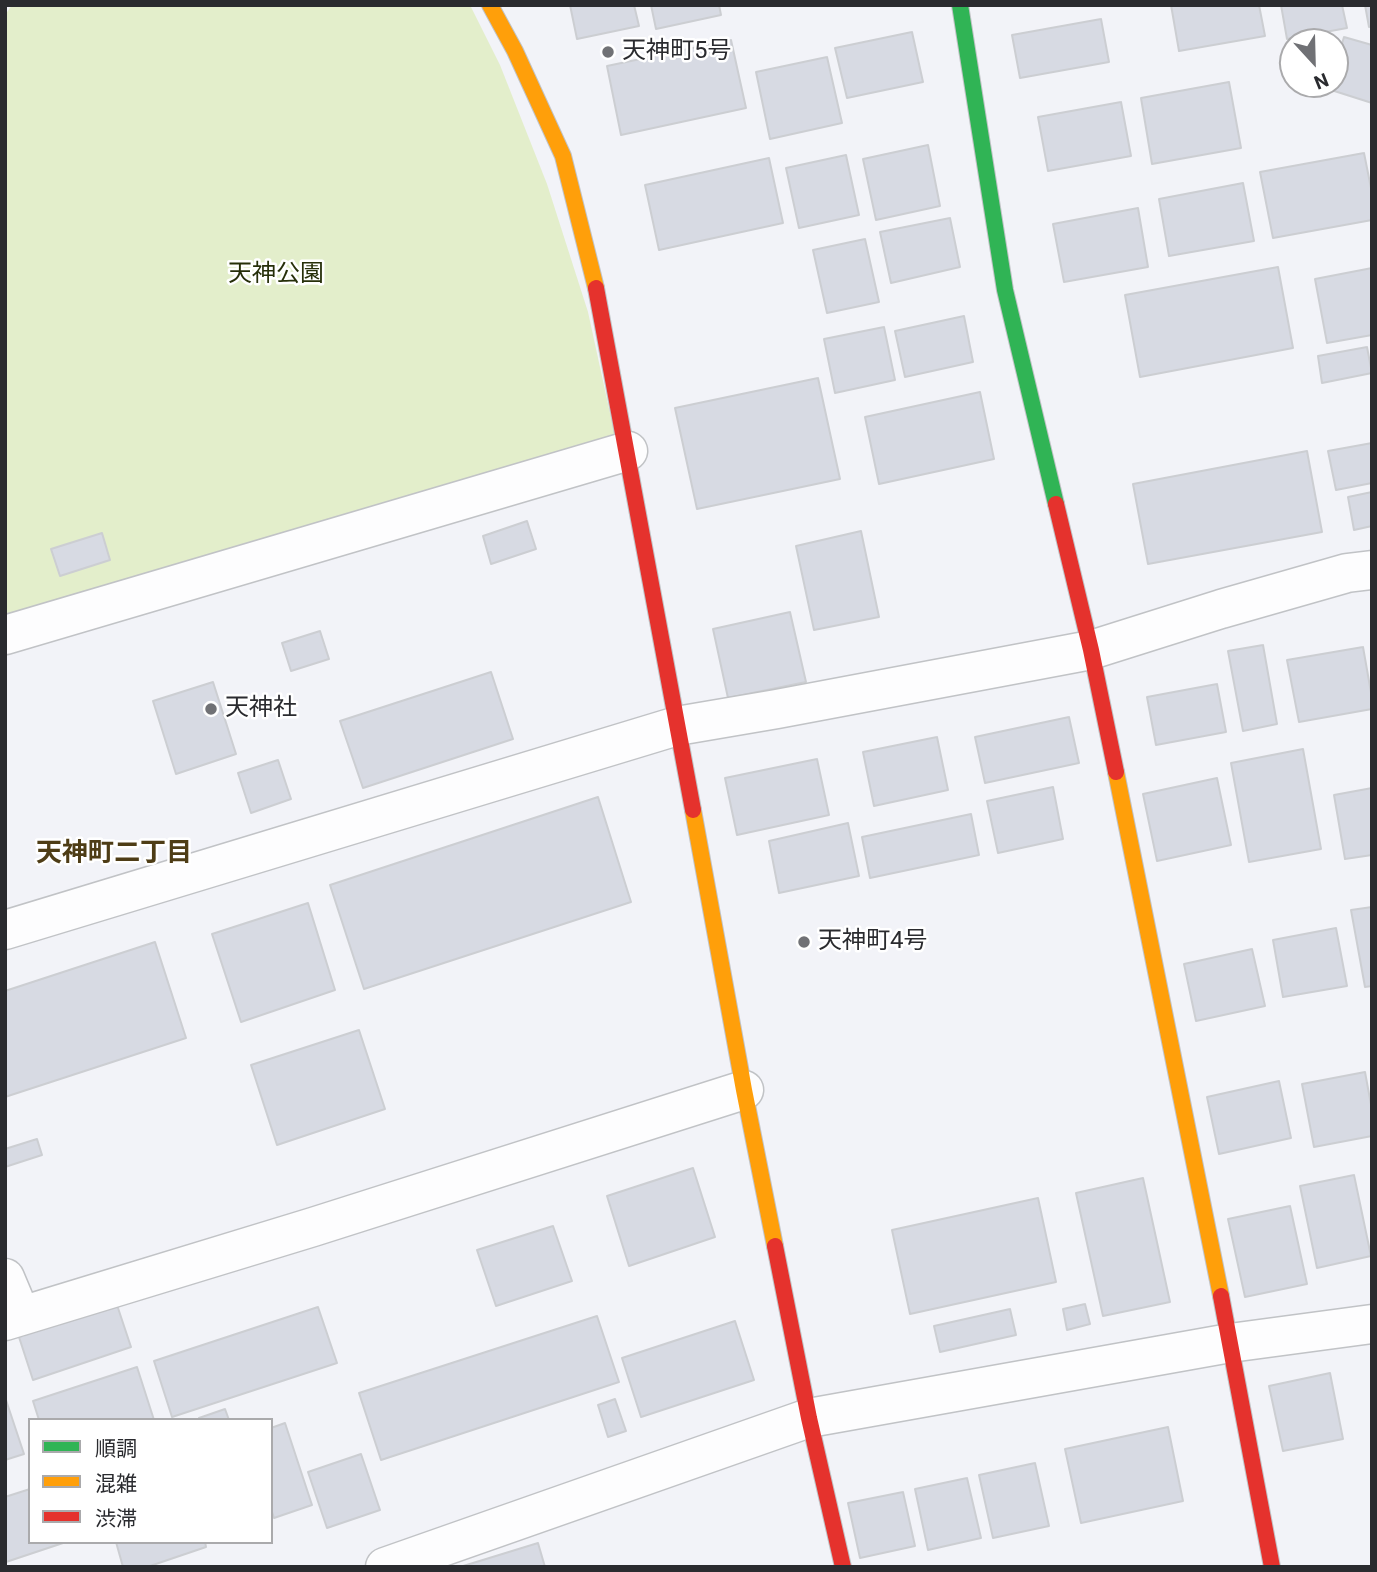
<!DOCTYPE html>
<meta charset="utf-8">
<style>
body{margin:0}
#map{position:relative;width:1377px;height:1572px;overflow:hidden;background:#f2f3f8;font-family:Roboto,"Noto Sans JP",sans-serif}
canvas{display:block}
.frame{position:absolute;inset:0;border:7px solid #2a2b2f;pointer-events:none}
.legend{position:absolute;left:28px;top:1418px;width:245px;height:126px;box-sizing:border-box;background:#fff;border:2px solid #aaaaac;margin:0;padding:9px 12px;list-style:none;font-size:21px;color:#2a2b2f}
.legend li{display:flex;align-items:center;gap:14px;height:35px}
.legend b{width:35px;border:2px solid #aaaaac}
.north{position:absolute;left:1279px;top:28px;width:70px;height:70px;box-sizing:border-box;background:#fff;border:2px solid #aaaaac;border-radius:50%;rotate:158deg;font-size:19px;font-weight:700;line-height:28px;text-align:center;color:#2a2b2f}
.north::after{content:'';display:block;margin:auto;width:24px;height:32px;background:#707175;clip-path:polygon(50% 0,100% 100%,50% 72%,0 100%)}
</style>
<div id="map">
<canvas width="1377" height="1572"></canvas>
<div class="frame"></div>
<ul class="legend">
<li><b style="height:9px;background:#30b455"></b>順調</li>
<li><b style="height:9px;background:#ff9f0a"></b>混雑</li>
<li><b style="height:9px;background:#e5322d"></b>渋滞</li>
</ul>
<div class="north">N</div>
</div>
<script>
const ctx = document.querySelector('canvas').getContext('2d');
ctx.lineJoin = 'round';
function fill(path, color) { ctx.fillStyle = color; ctx.fill(path, 'evenodd'); }
const poly = rows => new Path2D(rows.map(r => 'M' + r).join(''));
function strokePath(path, color, width, dash) { ctx.strokeStyle = color; ctx.lineWidth = width; ctx.lineCap = dash ? 'butt' : 'round'; ctx.setLineDash(dash || []); ctx.stroke(path); }
function write(font, color, halo, rows, align = 'center') {
  ctx.font = font + ' Roboto,"Noto Sans JP",sans-serif'; ctx.lineWidth = 5; ctx.setLineDash([]); ctx.textBaseline = 'middle'; ctx.strokeStyle = halo; ctx.fillStyle = color; for (const [text, x, y, turn = 0] of rows) {
    ctx.save(); ctx.translate(x, y); ctx.rotate((+turn || 0) * Math.PI / 180); ctx.textAlign = isNaN(turn) ? turn : align; if (halo) ctx.strokeText(text, 0, 0); ctx.fillText(text, 0, 0); ctx.restore();
  }
}
fill(poly([
 [12,5,470,5,500,65,547,184,588,312,618,450,5,641,5,15]
]), '#e3eecb');
const building = poly([
 [570,5,634,5,639,26,577,39,570,5],
 [651,5,719,5,721,15,656,29,651,5],
 [1171,5,1259,5,1265,36,1179,51,1171,5],
 [1281,5,1342,5,1347,28,1287,39,1281,5],
 [1365,5,1372,5,1372,26,1369,27,1365,5],
 [1101,19,1109,62,1020,78,1012,35,1101,19],
 [912,32,923,82,847,98,835,48,912,32],
 [1344,37,1372,45,1372,103,1328,89,1330,84,1335,84,1335,67,1344,37],
 [731,40,746,108,621,135,607,66,731,40],
 [827,57,842,123,770,139,756,72,827,57],
 [1229,82,1241,148,1152,164,1141,98,1229,82],
 [1121,102,1131,156,1048,171,1038,117,1121,102],
 [928,145,940,206,876,220,863,159,928,145],
 [1364,153,1372,193,1372,220,1273,238,1260,172,1364,153],
 [846,155,859,215,799,228,786,168,846,155],
 [769,158,783,223,659,250,645,185,769,158],
 [1243,183,1254,241,1169,256,1159,199,1243,183],
 [1138,208,1148,267,1064,282,1053,224,1138,208],
 [950,218,960,267,891,283,880,232,950,218],
 [865,239,879,302,827,313,813,250,865,239],
 [1278,267,1293,348,1140,377,1125,295,1278,267],
 [1372,268,1372,335,1327,343,1315,279,1372,268],
 [964,316,973,362,905,377,895,331,964,316],
 [884,327,895,380,835,393,824,339,884,327],
 [1367,347,1372,373,1322,383,1318,356,1367,347],
 [818,378,840,479,697,509,675,408,818,378],
 [980,392,994,459,879,484,865,417,980,392],
 [1372,443,1372,483,1336,490,1328,451,1372,443],
 [1307,451,1322,532,1148,564,1133,484,1307,451],
 [1372,492,1372,526,1354,530,1348,497,1372,492],
 [527,521,536,549,491,564,483,536,527,521],
 [861,531,879,617,814,630,796,546,861,531],
 [102,533,110,560,60,576,51,549,102,533],
 [790,612,806,682,728,698,713,629,790,612],
 [320,631,329,659,291,671,282,643,320,631],
 [1263,645,1277,724,1243,731,1228,651,1263,645],
 [1363,647,1372,698,1372,709,1299,722,1287,660,1363,647],
 [491,672,513,739,363,788,340,721,491,672],
 [213,682,236,754,176,774,153,701,213,682],
 [1217,684,1226,732,1156,745,1147,697,1217,684],
 [1069,717,1079,763,985,783,975,737,1069,717],
 [937,737,948,790,874,806,863,752,937,737],
 [1303,749,1321,849,1249,862,1231,763,1303,749],
 [817,759,829,815,737,835,725,778,817,759],
 [278,760,291,799,251,813,238,773,278,760],
 [1217,778,1231,845,1157,861,1143,794,1217,778],
 [1053,787,1063,839,998,853,987,801,1053,787],
 [1372,788,1372,855,1345,859,1334,795,1372,788],
 [598,797,631,902,364,989,330,885,598,797],
 [971,814,979,855,870,878,862,837,971,814],
 [848,823,859,876,779,893,769,841,848,823],
 [308,903,335,990,241,1022,212,934,308,903],
 [1372,907,1372,986,1365,987,1351,910,1372,907],
 [1336,928,1347,986,1283,997,1273,940,1336,928],
 [155,942,186,1038,5,1097,5,991,155,942],
 [1252,949,1265,1006,1196,1021,1184,964,1252,949],
 [359,1030,385,1109,277,1145,251,1065,359,1030],
 [1365,1072,1372,1110,1372,1136,1314,1147,1302,1084,1365,1072],
 [1279,1081,1291,1138,1219,1154,1207,1097,1279,1081],
 [37,1139,42,1155,5,1167,5,1149,37,1139],
 [693,1168,715,1237,629,1266,607,1196,693,1168],
 [1354,1175,1371,1256,1317,1268,1300,1186,1354,1175],
 [1143,1178,1170,1302,1103,1316,1076,1193,1143,1178],
 [1038,1198,1056,1282,910,1314,892,1230,1038,1198],
 [1290,1206,1307,1284,1245,1297,1228,1219,1290,1206],
 [553,1226,572,1281,496,1306,477,1250,553,1226],
 [116,1302,131,1347,33,1380,18,1334,116,1302],
 [1085,1304,1090,1324,1067,1330,1063,1309,1085,1304],
 [318,1307,337,1363,172,1417,154,1361,318,1307],
 [1010,1309,1016,1335,940,1352,934,1326,1010,1309],
 [597,1316,619,1382,381,1460,359,1393,597,1316],
 [735,1321,754,1380,641,1417,622,1358,735,1321],
 [137,1367,154,1420,39,1420,33,1401,137,1367],
 [1330,1373,1343,1439,1283,1451,1269,1386,1330,1373],
 [5,1397,24,1454,5,1460,5,1397],
 [615,1399,626,1431,608,1437,598,1405,615,1399],
 [225,1409,229,1420,200,1420,199,1418,225,1409],
 [285,1423,312,1505,274,1518,271,1509,271,1428,285,1423],
 [1168,1427,1183,1501,1081,1523,1065,1449,1168,1427],
 [361,1454,380,1510,327,1528,308,1472,361,1454],
 [1035,1463,1049,1526,993,1538,979,1475,1035,1463],
 [967,1478,981,1538,928,1550,915,1489,967,1478],
 [30,1489,30,1542,66,1542,6,1562,5,1497,30,1489],
 [903,1492,915,1546,860,1558,848,1503,903,1492],
 [116,1542,205,1542,206,1547,147,1567,123,1567,116,1542],
 [538,1543,545,1567,460,1567,538,1543]
]);
fill(building, '#d7dae3');
strokePath(building, '#ccced2', 2);
const street = poly([
 [5,635,628,451],
 [5,930,677,726,777,709,1091,650,1221,609,1347,573,1372,570],
 [5,1278,21,1316],
 [5,1321,313,1227,744,1090],
 [385,1567,809,1418,1230,1343,1372,1324]
]);
const fast = poly([
 [960,5,1005,290,1056,504]
]);
const slow = poly([
 [490,5,515,51,563,156,596,288],
 [1116,772,1221,1296],
 [693,810,744,1090,775,1246]
]);
const jam = poly([
 [596,288,693,810],
 [1056,504,1091,650,1116,772],
 [775,1246,809,1418,843,1567],
 [1221,1296,1272,1567]
]);
strokePath(street, '#c1c3c6', 41);
strokePath(fast, '#c1c3c6', 18);
strokePath(slow, '#c1c3c6', 18);
strokePath(jam, '#c1c3c6', 18);
strokePath(street, '#fdfdfe', 38);
strokePath(fast, '#30b455', 16);
strokePath(slow, '#ff9f0a', 16);
strokePath(jam, '#e5322d', 16);
for (const [x, y, r, color] of [
 [608,52,7,"#707175"],
 [211,709,7,"#707175"],
 [804,942,7,"#707175"]
]) { const dot = new Path2D(); dot.arc(x, y, r, 0, 2 * Math.PI); ctx.fillStyle = color; ctx.fill(dot); strokePath(dot, '#fff', 2.5); }
write('24px', '#2a2b2f', '#fff', [
 ["天神町5号",622,52],
 ["天神社",225,709],
 ["天神町4号",818,942]
], 'left');
write('24px', '#262f09', '#fff', [
 ["天神公園",276,275]
]);
write('bold 26px', '#4e3d16', '#fff', [
 ["天神町二丁目",114,854]
]);
</script>
